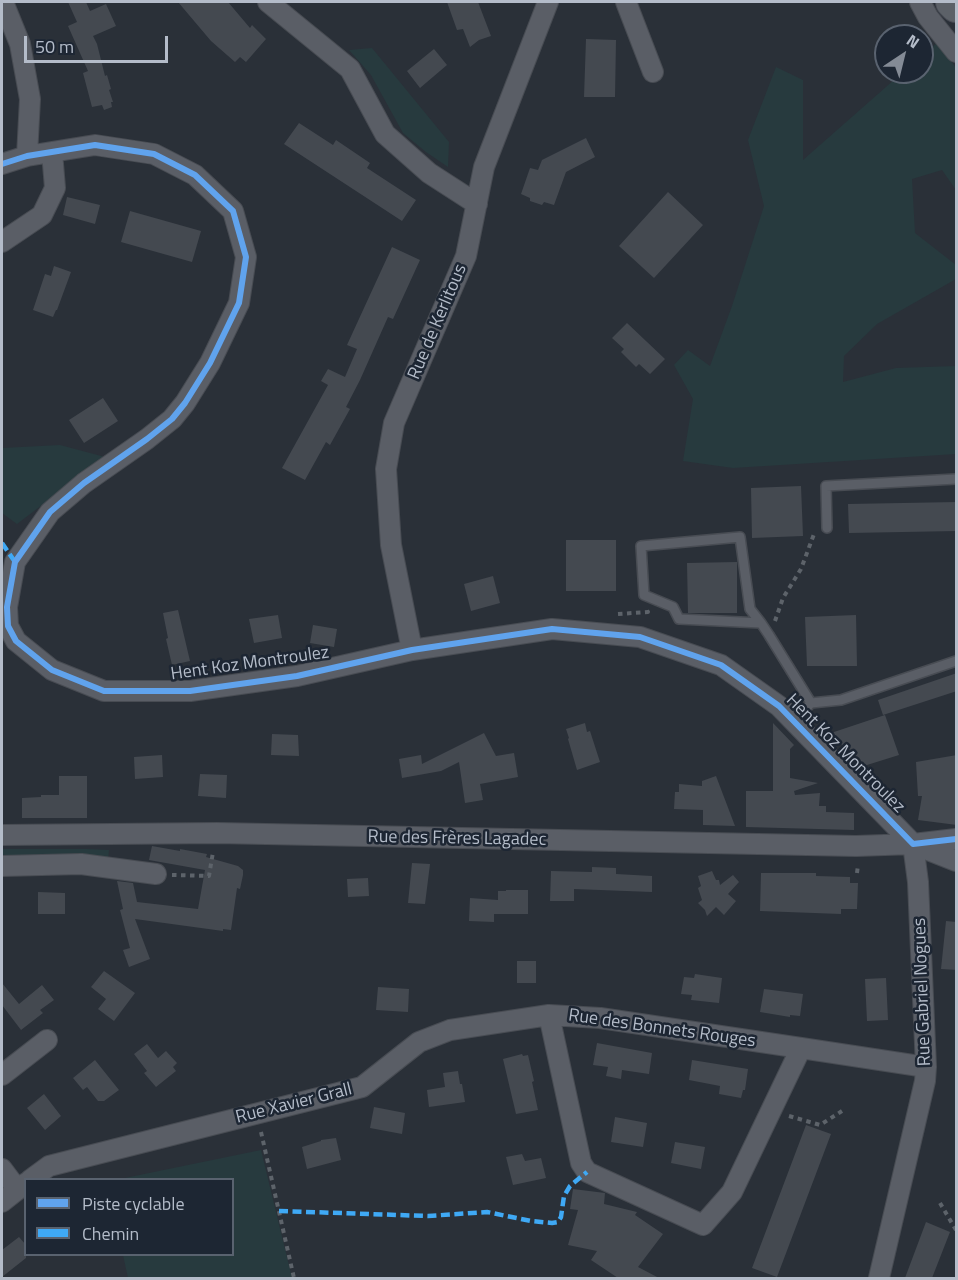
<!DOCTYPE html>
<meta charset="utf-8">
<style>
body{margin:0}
#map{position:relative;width:958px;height:1280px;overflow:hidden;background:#2a3038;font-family:"Titillium Web",sans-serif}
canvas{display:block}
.frame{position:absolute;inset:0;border:3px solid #b4bcc9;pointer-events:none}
.legend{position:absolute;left:24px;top:1178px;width:210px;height:78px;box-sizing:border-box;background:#1d2633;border:2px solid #59626f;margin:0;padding:8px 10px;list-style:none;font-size:18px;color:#b4bcc9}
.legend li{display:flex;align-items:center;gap:12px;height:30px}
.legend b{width:30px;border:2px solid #59626f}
.north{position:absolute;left:874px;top:24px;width:60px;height:60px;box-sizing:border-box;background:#1d2633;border:2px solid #59626f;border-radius:50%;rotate:35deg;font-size:16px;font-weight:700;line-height:24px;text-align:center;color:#b4bcc9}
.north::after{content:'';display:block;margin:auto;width:21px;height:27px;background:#848b96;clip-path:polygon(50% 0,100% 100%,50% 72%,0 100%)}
.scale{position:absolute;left:24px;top:36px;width:144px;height:27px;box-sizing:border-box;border:3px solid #b4bcc9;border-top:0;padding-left:8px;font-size:18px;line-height:21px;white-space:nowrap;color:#b4bcc9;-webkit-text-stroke:4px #1d2633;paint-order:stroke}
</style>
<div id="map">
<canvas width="958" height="1280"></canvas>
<div class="frame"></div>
<ul class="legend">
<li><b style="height:8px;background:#60a3ed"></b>Piste cyclable</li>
<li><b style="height:8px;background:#3fa9f5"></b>Chemin</li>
</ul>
<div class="north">N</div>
<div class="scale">50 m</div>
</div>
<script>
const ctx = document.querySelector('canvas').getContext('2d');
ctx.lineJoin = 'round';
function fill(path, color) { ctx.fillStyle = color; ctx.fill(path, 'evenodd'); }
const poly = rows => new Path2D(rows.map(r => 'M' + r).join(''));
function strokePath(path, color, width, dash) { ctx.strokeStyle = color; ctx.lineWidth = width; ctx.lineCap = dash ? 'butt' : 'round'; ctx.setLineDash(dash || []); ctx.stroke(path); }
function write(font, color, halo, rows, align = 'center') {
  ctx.font = font + ' "Titillium Web",sans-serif'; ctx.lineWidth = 5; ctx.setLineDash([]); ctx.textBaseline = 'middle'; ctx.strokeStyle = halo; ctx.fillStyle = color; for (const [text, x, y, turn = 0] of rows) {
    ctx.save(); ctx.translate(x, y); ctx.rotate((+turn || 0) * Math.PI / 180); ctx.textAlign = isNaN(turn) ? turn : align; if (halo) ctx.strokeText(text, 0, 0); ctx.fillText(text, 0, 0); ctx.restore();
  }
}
fill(poly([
 [938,42,956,68,956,190,942,170,912,179,915,233,956,265,956,279,877,324,844,356,843,382,896,368,956,366,956,454,733,468,683,461,693,399,674,365,688,350,710,366,732,306,764,206,748,140,776,67,803,80,803,160,903,72,922,72,922,56],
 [372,48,449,142,448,167,426,152,403,133,371,75,349,50],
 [60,445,105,457,17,524,2,513,2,448],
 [2,849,87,849,109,850,108,861,2,858],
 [261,1150,292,1278,128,1278,123,1255,232,1254,232,1180,120,1179]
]), '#273a3e');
fill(poly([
 [68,2,86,2,90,11,106,4,116,26,93,36,97,44,105,76,107,75,111,89,109,90,113,102,111,102,112,107,104,110,102,105,92,107,83,73,88,71,68,26,77,22],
 [178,2,228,2,250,28,252,25,266,39,246,62,240,57,235,62,211,41],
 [447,2,478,2,491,36,479,40,470,47,463,29,457,30],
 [586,39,616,40,615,97,584,97],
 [434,49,447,65,420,88,407,71],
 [299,123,333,145,336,140,370,163,367,168,416,200,402,221,284,144],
 [586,138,595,157,566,172,554,205,544,202,542,205,530,201,530,198,521,194,530,168,538,170,542,160],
 [668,192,703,225,654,278,619,246],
 [67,197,100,205,95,224,63,215],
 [130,211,201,231,192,262,121,242],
 [392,247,420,260,393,319,388,317,360,380,346,407,350,409,330,445,326,442,305,480,282,468,328,385,321,381,328,369,345,377,357,349,347,345],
 [54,266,71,272,57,310,56,310,53,317,33,310,45,274,51,276],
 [627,323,665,359,650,374,639,364,636,367,621,352,624,349,612,338],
 [103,398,118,421,84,443,69,420],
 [801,486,803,536,752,538,751,488],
 [957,502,957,531,849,533,848,504],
 [566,540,616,540,616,591,566,591],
 [737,562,737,613,688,613,687,563],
 [493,576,500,603,471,611,464,584],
 [178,610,190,661,172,665,166,639,168,638,163,613],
 [278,615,282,638,254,643,249,619],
 [856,615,857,666,807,666,805,617],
 [313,625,337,629,334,647,310,643],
 [957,673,957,691,883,715,878,700],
 [885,715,899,755,867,765,864,769,831,733],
 [585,723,587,732,590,731,600,762,577,770,568,739,569,738,566,729],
 [773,723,794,745,790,749,790,778,818,783,794,791,795,795,820,793,819,806,826,806,826,812,854,813,854,830,746,827,746,791,773,791],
 [484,733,496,756,514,753,518,777,480,784,483,800,465,803,459,762,441,771,402,778,399,759,421,755,422,764],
 [272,734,298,735,299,756,271,755],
 [162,755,163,777,135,779,134,757],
 [957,755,957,825,918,820,922,796,918,796,916,762],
 [200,774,227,775,226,798,198,796],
 [59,776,87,776,87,818,22,818,22,798,41,797,41,795,59,795],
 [716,776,735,826,703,825,703,810,674,809,675,792,679,792,679,784,702,786,702,781],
 [152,846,180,851,180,849,207,854,206,857,238,866,243,870,243,875,240,889,237,888,231,930,223,929,223,931,135,919,150,959,129,967,123,950,130,948,120,910,123,909,117,881,133,883,137,902,198,909,205,870,149,860],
 [412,863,430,864,425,904,408,903],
 [592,867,616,868,616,874,652,876,652,892,574,889,574,901,550,901,551,871,592,872],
 [712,871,716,880,719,880,720,885,733,875,739,882,728,894,736,901,724,915,716,907,707,916,705,910,698,903,702,900,698,888,701,886,698,876],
 [761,873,816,873,816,876,850,877,850,883,858,883,857,909,841,909,841,914,760,911],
 [368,878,369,896,348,897,347,879],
 [506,890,528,890,528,914,494,914,494,922,469,921,470,898,498,900,498,891,506,891],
 [38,892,65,893,65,914,38,914],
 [946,921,957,922,957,970,941,969],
 [517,961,536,961,536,983,517,983],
 [104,971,135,993,114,1021,98,1009,106,999,91,987],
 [695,974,722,978,719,1003,691,1000,692,995,681,994,684,977,694,978],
 [886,978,888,1020,867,1021,865,979],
 [2,983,19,1004,42,985,54,1000,40,1010,43,1013,21,1030,2,1005],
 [378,987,409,989,408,1012,376,1010],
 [764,989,803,994,800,1016,790,1015,790,1017,760,1012],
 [597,1043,652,1053,649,1074,622,1070,621,1079,606,1076,608,1067,593,1065],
 [147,1044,158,1058,166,1051,177,1063,173,1067,176,1071,156,1087,144,1073,147,1071,134,1054],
 [522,1054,523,1056,528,1055,534,1081,532,1082,538,1110,516,1114,503,1059],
 [95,1060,119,1090,104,1101,98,1101,87,1087,83,1090,73,1078],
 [692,1060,748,1069,745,1090,743,1090,741,1098,719,1094,720,1086,689,1080],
 [458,1071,460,1084,462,1084,465,1102,429,1107,427,1090,445,1087,443,1073],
 [44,1094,61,1116,45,1130,27,1108],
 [374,1107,405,1113,402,1134,370,1128],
 [615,1117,647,1123,643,1147,611,1142],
 [806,1125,831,1134,777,1277,752,1268],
 [336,1138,341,1160,307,1169,302,1147,321,1141,321,1140],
 [675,1142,705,1147,701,1169,671,1163],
 [522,1154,525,1161,541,1158,546,1178,513,1185,506,1157],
 [573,1189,605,1193,604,1204,637,1212,635,1215,663,1234,638,1267,659,1278,618,1278,591,1260,597,1251,568,1245,578,1210,570,1209],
 [926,1222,950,1232,932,1278,905,1278],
 [19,1237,26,1245,26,1258,2,1277,2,1250]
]), '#444950');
const lane = poly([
 [827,528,826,486,956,479],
 [761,623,679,619,673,607,644,595,641,546,740,537,750,609,761,623,769,635,811,703,841,700,956,661],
 [794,722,811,703]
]);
const street = poly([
 [3,2,20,44,30,99,27,156],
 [268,2,350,69,385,134,429,173,477,204],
 [626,2,653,72],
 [920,2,928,17,956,52],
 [2,164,27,156,95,145,154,154,195,175,233,211,246,257,239,303,210,363,185,403,172,419,147,439,84,483,50,512,15,562,7,607,8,626,16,641,52,670,104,691,190,691,297,676,412,650,552,629,640,637,721,665,779,706,913,844,956,861],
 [2,242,42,215,55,188,52,152],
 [412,650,391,545,386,469,394,423,466,256,484,167,548,2],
 [2,835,217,833,856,846,913,844,956,839],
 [2,866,81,864,156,874],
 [801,1048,732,1192,703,1225,587,1172,581,1163,549,1015,600,1018,801,1048,926,1067],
 [2,1075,47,1040],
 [2,1169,17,1189],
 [30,1180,49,1166,362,1087,419,1042,450,1030,549,1015],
 [2,1202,26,1183],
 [879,1278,925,1081,926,1067,918,882,913,844]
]);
const primary = poly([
 [952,2,956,6]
]);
strokePath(lane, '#484c53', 12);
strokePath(street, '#484c53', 22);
strokePath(primary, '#484c55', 34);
strokePath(poly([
 [618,614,648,612,647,611],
 [775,621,783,598,801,569,814,534,816,533],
 [857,873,858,865],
 [172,875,209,876,213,852],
 [789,1116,820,1125,842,1111],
 [261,1132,294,1278],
 [940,1203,956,1230]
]), '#5d636a', 4, [4.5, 4.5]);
strokePath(lane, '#5a5e66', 9);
strokePath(street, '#5a5e66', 20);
strokePath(primary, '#5c6168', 32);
strokePath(poly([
 [2,543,15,562],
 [279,1211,428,1216,487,1212,531,1221,552,1223,558,1222,561,1217,564,1196,570,1186,587,1172]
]), '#3fa9f5', 4.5, [9, 4.5]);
strokePath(poly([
 [2,164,27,156,95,145,154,154,195,175,233,211,246,257,239,303,210,363,185,403,172,419,147,439,84,483,50,512,15,562,7,607,8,626,16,641,52,670,104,691,190,691,297,676,412,650,552,629,640,637,721,665,779,706,913,844,956,839]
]), '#60a3ed', 6);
write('18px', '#b4bcc9', '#1d2633', [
 ["Rue de Kerlitous",438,322,-67],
 ["Hent Koz Montroulez",250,664,-8],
 ["Hent Koz Montroulez",845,754,45],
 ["Rue des Frères Lagadec",457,839,1],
 ["Rue Gabriel Nogues",923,992,-92],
 ["Rue des Bonnets Rouges",662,1029,8],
 ["Rue Xavier Grall",294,1104,-14]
]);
</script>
